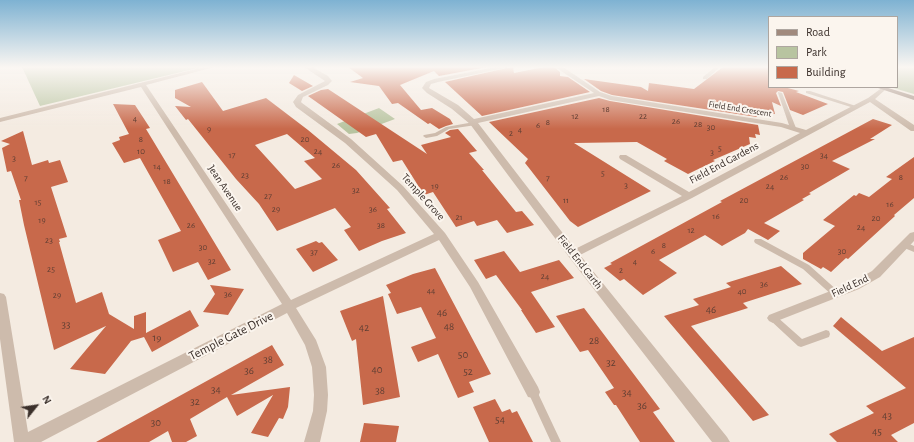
<!DOCTYPE html>
<style>
body{margin:0}
#map{position:relative;width:914px;height:442px;overflow:hidden;background:#f4ebe1;font-family:"Alegreya Sans",sans-serif}
canvas{display:block}
.legend{position:absolute;left:768px;top:16px;width:130px;height:72px;box-sizing:border-box;background:#fbf5ee;border:1px solid #aea6a0;margin:0;padding:5px 7px;list-style:none;font-size:12px;color:#3b302b}
.legend li{display:flex;align-items:center;gap:8px;height:20px}
.legend b{width:20px;border:1px solid #aea6a0}
.north{position:absolute;left:16px;top:386px;width:40px;height:40px;-webkit-text-stroke:3px #fbf5ee;paint-order:stroke;rotate:60deg;font-size:11px;font-weight:700;line-height:16px;text-align:center;color:#3b302b}
.north::after{content:'';display:block;margin:auto;width:14px;height:18px;background:#3b302b;clip-path:polygon(50% 0,100% 100%,50% 72%,0 100%)}
</style>
<div id="map">
<canvas width="914" height="442"></canvas>
<ul class="legend">
<li><b style="height:5px;background:#a18a7d"></b>Road</li>
<li><b style="height:11px;background:#b8c4a0"></b>Park</li>
<li><b style="height:11px;background:#c8694b"></b>Building</li>
</ul>
<div class="north">N</div>
</div>
<script>
const ctx = document.querySelector('canvas').getContext('2d');
ctx.lineJoin = 'round';
function fill(path, color) { ctx.fillStyle = color; ctx.fill(path, 'evenodd'); }
const poly = rows => new Path2D(rows.map(r => 'M' + r).join(''));
function write(font, color, halo, rows, align = 'center') {
  ctx.font = font + ' "Alegreya Sans",sans-serif'; ctx.lineWidth = 4; ctx.setLineDash([]); ctx.textBaseline = 'middle'; ctx.strokeStyle = halo; ctx.fillStyle = color; for (const [text, x, y, turn = 0] of rows) {
    ctx.save(); ctx.translate(x, y); ctx.rotate((+turn || 0) * Math.PI / 180); ctx.textAlign = isNaN(turn) ? turn : align; if (halo) ctx.strokeText(text, 0, 0); ctx.fillText(text, 0, 0); ctx.restore();
  }
}
fill(poly([
 [22,67,202,67,40,106],
 [897,67,914,67,914,94,890,87,897,87],
 [379,108,395,119,357,133,349,134,337,124]
]), '#b8c4a0');
fill(poly([
 [348,67,487,67,439,76,434,71,400,85,421,110,432,108,450,119,453,124,446,126,439,129,430,123,428,124,398,103,392,104,379,86,350,82,363,78],
 [511,67,513,67,514,73,544,67,554,67,560,72,560,76,568,77,590,92,482,116,445,82],
 [723,67,769,67,769,87,784,87,799,91,796,92,828,104,803,115,790,110,783,92,778,91,776,93,781,106,772,102,775,114,756,111,757,117,612,95,601,91,584,79,641,87,648,91,649,83,694,89],
 [294,75,313,86,302,91,289,83],
 [202,82,223,111,266,98,308,130,356,170,390,208,387,209,406,233,382,241,359,251,344,230,351,227,335,208,277,231,259,204,236,179,188,119,186,120,175,106,191,107,175,98,175,90],
 [287,134,315,158,304,161,322,179,295,189,255,145],
 [328,89,427,154,421,145,451,137,445,133,450,130,458,129,477,151,469,153,484,170,482,170,516,212,522,211,534,225,507,233,497,220,477,226,474,221,456,227,433,192,424,195,402,160,393,162,376,134,366,137,308,96,321,90],
 [599,98,610,101,758,125,760,135,755,134,756,138,749,137,750,144,713,160,715,161,688,174,664,161,667,159,637,142,574,143,651,191,578,227,570,221,529,168,525,163,528,159,489,122],
 [113,104,135,105,150,128,146,129,231,270,208,280,198,262,173,272,158,240,181,231,140,158,124,163,112,143,120,140,119,137,129,134],
 [873,119,892,125,870,139,875,139,832,161,850,169,809,193,811,194,802,199,804,200,764,223,780,231,768,240,748,229,745,233,722,246,705,235,659,260,677,273,643,295,624,279,620,281,604,268,612,264,610,263,722,202,720,201],
 [23,131,32,165,48,160,49,163,60,160,68,182,51,187,67,237,59,239,60,242,59,242,76,303,102,292,109,314,134,329,134,316,146,312,146,333,190,310,199,326,152,352,144,337,131,341,105,374,70,369,106,326,54,350,24,225,19,200,21,200,11,171,7,172,2,148,10,144,1,141],
 [914,157,914,198,894,215,895,216,848,259,846,258,831,272,823,267,821,269,803,259,803,253,835,226,823,220,854,195,856,196,859,193,869,197,892,179,886,177],
 [316,241,319,243,322,242,338,260,313,272,296,249],
 [504,251,520,272,559,260,574,278,531,292,555,327,536,333,521,310,522,310,496,275,486,279,474,260],
 [781,266,802,284,743,303,748,308,691,326,769,415,753,421,664,316,699,305,693,299,731,287,726,283],
 [435,268,491,374,469,382,474,392,458,398,438,354,418,362,411,347,436,338,421,307,397,314,388,294,391,293,386,285,413,274],
 [210,285,244,289,228,315,203,312,215,294],
 [383,296,400,397,363,405,356,339,352,341,340,311],
 [584,308,660,409,653,412,675,442,640,442,616,405,614,405,605,392,614,388,588,350,580,352,556,316],
 [841,317,882,351,914,337,914,423,891,435,898,442,837,442,829,434,874,413,866,406,906,388,833,326],
 [272,345,284,365,231,395,290,387,288,407,283,419,279,418,268,437,251,433,273,395,237,416,227,397,190,419,197,436,186,442,172,442,168,431,149,442,96,442],
 [495,399,502,412,510,409,512,413,517,411,533,442,489,442,473,407],
 [364,423,399,426,396,442,360,442]
]), '#c8694b');
fill(poly([
 [715,67,720,67,707,79,703,79,703,77,715,67],
 [806,91,810,91,859,107,854,108,806,93,806,91],
 [778,92,782,93,796,128,795,129,791,129,790,128,778,93,778,92],
 [474,122,476,123,476,125,449,129,437,136,426,138,423,136,424,135,435,133,446,127,474,122],
 [755,239,761,239,809,265,839,292,840,294,839,296,836,297,833,296,803,269,755,243,754,241,755,239],
 [905,242,914,246,914,252,902,247,901,245,902,243,905,242],
 [773,315,776,316,802,339,826,330,829,331,830,334,829,337,801,347,798,346,770,320,769,318,770,316,773,315],
 [533,388,536,389,561,442,551,442,528,392,530,389,533,388]
]), '#cdbbac');
fill(poly([
 [204,67,215,67,146,85,291,300,434,234,397,190,345,143,296,107,293,102,298,95,325,81,304,67,312,67,328,76,332,81,328,85,303,97,301,102,302,103,351,139,403,186,445,233,478,282,538,387,540,392,538,397,533,398,528,397,470,287,439,240,296,308,316,340,326,367,328,395,327,411,320,442,304,442,313,411,314,395,312,367,305,345,287,313,41,442,14,442,0,339,0,293,4,294,6,297,28,432,282,304,141,87,0,122,0,118,204,67],
 [496,67,510,67,438,82,431,84,429,88,458,105,474,119,594,93,555,67,563,67,600,92,612,96,782,123,806,130,868,98,883,87,886,89,885,90,875,99,914,125,914,131,911,131,870,102,692,198,580,255,727,437,730,442,712,442,569,257,470,124,452,109,427,93,422,88,426,82,434,79,496,67],
 [599,96,610,100,781,127,800,133,689,192,626,155,620,155,619,157,620,159,682,196,575,249,478,123,599,96],
 [914,232,914,241,880,277,859,289,777,321,773,323,769,321,767,318,769,315,851,283,872,271,910,233,914,232]
]), '#cdbbac');
fill(poly([
 [875,87,885,87,914,96,914,100,875,87]
]), '#a18a7d');
const sky = ctx.createLinearGradient(0, 0, 0, 129);
sky.addColorStop(0, '#7eb2d2');
sky.addColorStop(0.52, '#faf6f2');
sky.addColorStop(1, '#faf6f200');
ctx.fillStyle = sky;
ctx.fillRect(0, 0, 914, 129);
write('9px', '#5e3e33', null, [
 ["18",606,109],
 ["12",575,116],
 ["22",643,116],
 ["4",135,118],
 ["26",676,121],
 ["8",548,122],
 ["28",698,124],
 ["6",538,125],
 ["30",711,127],
 ["9",209,129],
 ["4",520,129],
 ["2",511,133],
 ["8",141,139],
 ["20",305,139],
 ["5",720,148],
 ["10",141,151],
 ["24",318,151],
 ["3",712,152],
 ["17",232,155],
 ["34",824,155],
 ["3",14,158],
 ["26",336,165],
 ["14",157,166],
 ["30",805,166],
 ["5",603,173],
 ["23",245,175],
 ["26",784,177],
 ["8",901,177],
 ["7",26,178],
 ["7",548,178],
 ["18",167,181],
 ["3",626,185],
 ["19",435,186],
 ["24",770,186],
 ["32",356,190],
 ["27",268,196],
 ["11",566,200],
 ["20",744,200],
 ["15",38,202],
 ["16",890,204],
 ["29",276,209],
 ["36",373,209],
 ["16",716,216],
 ["21",459,217],
 ["20",876,218],
 ["19",42,220],
 ["26",191,225],
 ["38",381,225],
 ["24",861,227],
 ["12",691,230],
 ["23",49,240],
 ["8",664,245],
 ["30",203,247],
 ["6",653,251],
 ["30",842,251],
 ["37",314,252],
 ["32",212,261],
 ["4",635,261],
 ["25",51,269],
 ["2",621,270],
 ["24",545,276],
 ["36",764,284],
 ["44",431,290],
 ["40",742,291],
 ["36",228,294],
 ["29",57,295]
]);
write('9px', '#3b302b', '#fbf5ee', [
 ["Field End Crescent",740,109,9]
]);
write('11px', '#3b302b', '#fbf5ee', [
 ["Field End Gardens",724,163,-28],
 ["Jean Avenue",225,188,56],
 ["Temple Grove",423,197,48],
 ["Field End Garth",580,262,52],
 ["Field End",850,286,-25]
]);
write('11px', '#5e3e33', null, [
 ["46",711,310],
 ["46",442,313],
 ["33",66,325],
 ["48",449,327],
 ["42",364,328],
 ["19",157,338],
 ["28",594,341],
 ["50",463,355],
 ["38",268,360],
 ["32",611,363],
 ["40",377,370],
 ["36",249,371],
 ["52",468,372],
 ["34",216,390],
 ["38",380,391],
 ["34",627,393],
 ["32",195,402],
 ["36",642,406],
 ["43",887,416],
 ["54",500,420],
 ["30",156,423],
 ["45",877,432]
]);
write('13px', '#3b302b', '#fbf5ee', [
 ["Temple Gate Drive",231,336,-27]
]);
</script>
